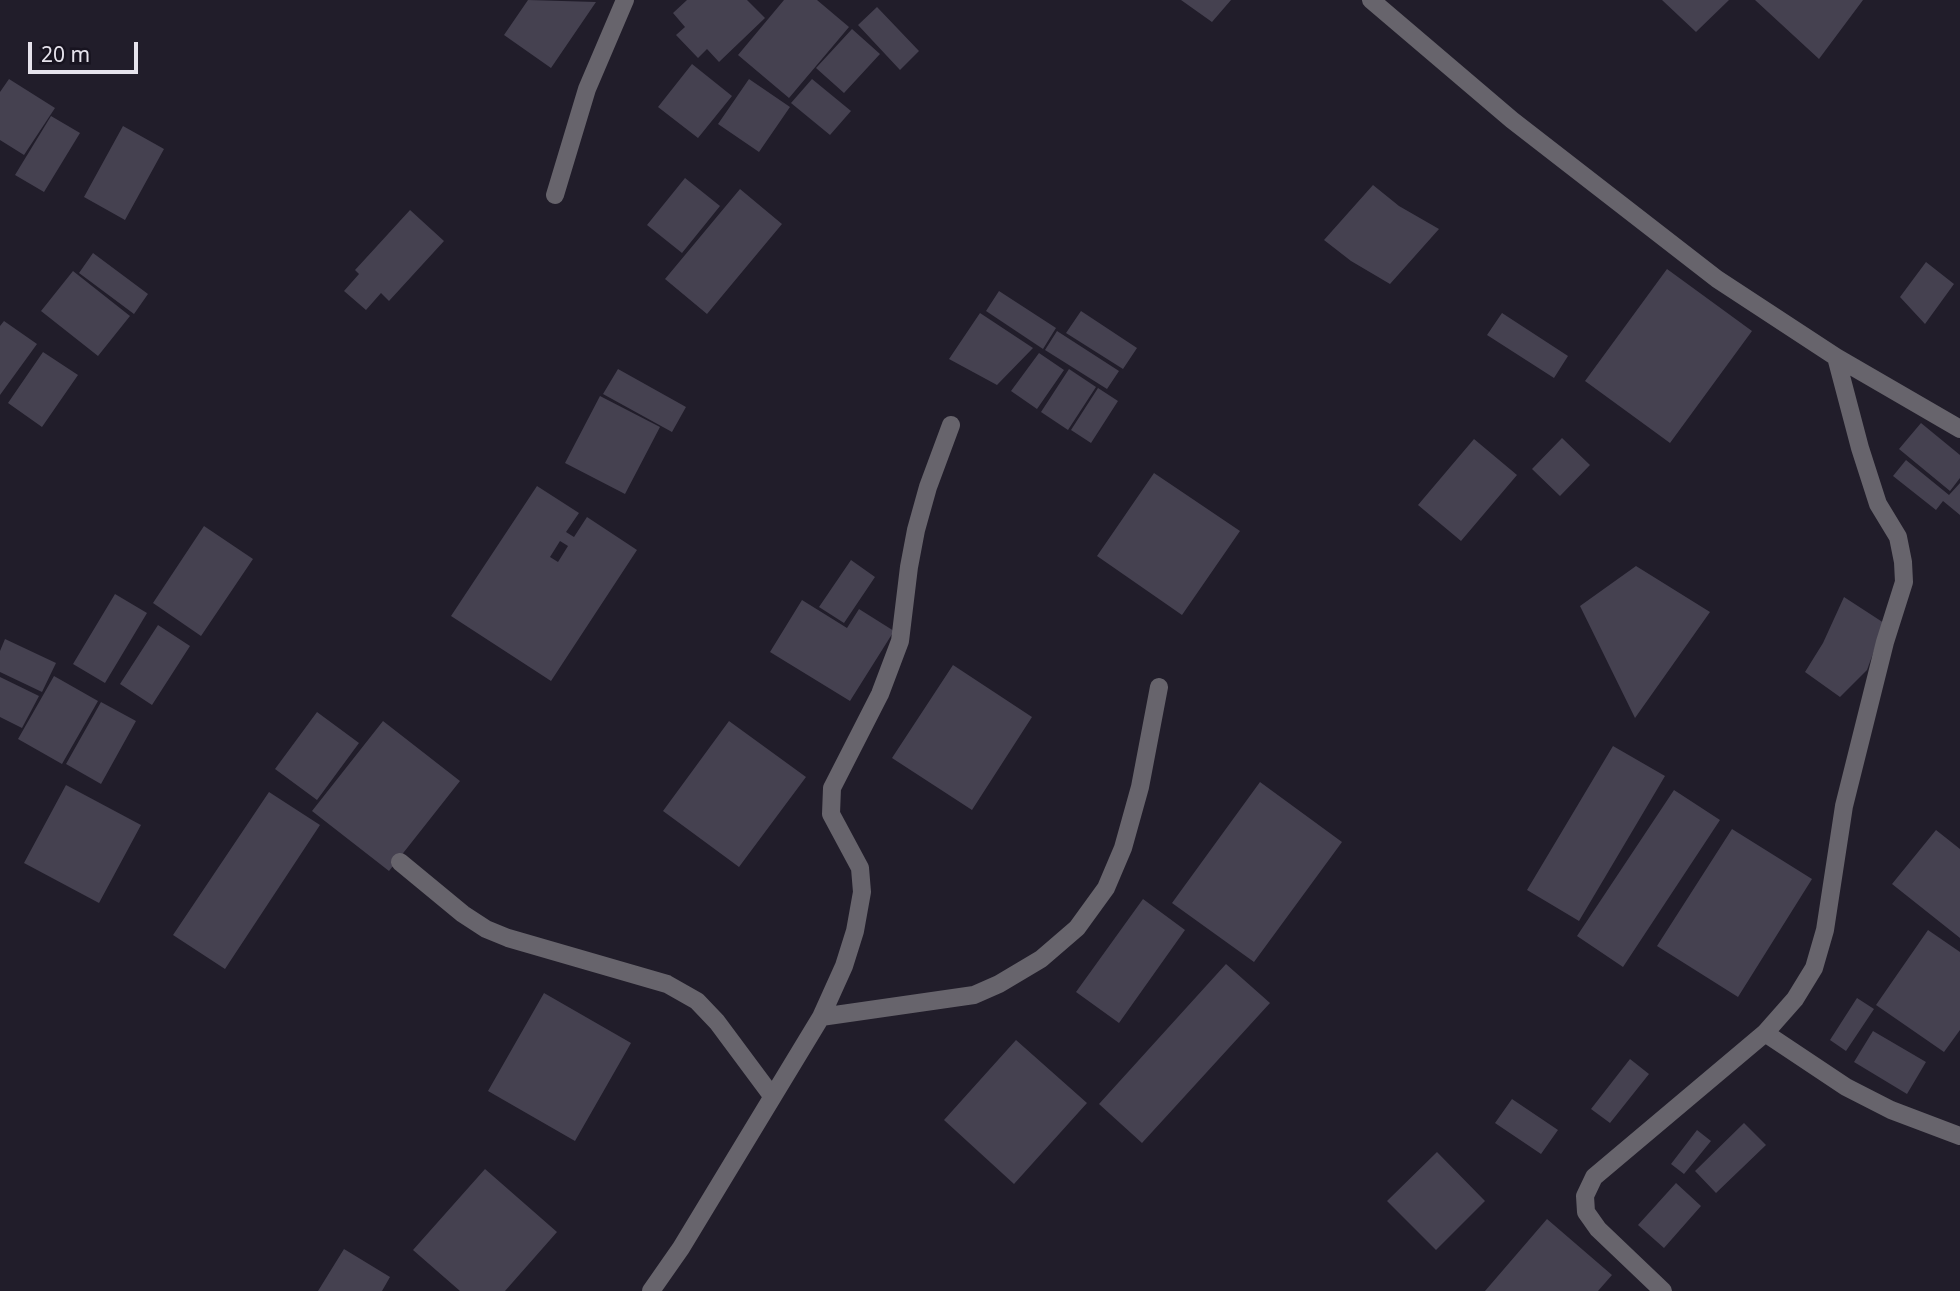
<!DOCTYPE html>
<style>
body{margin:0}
#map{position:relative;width:1960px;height:1291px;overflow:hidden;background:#211d2a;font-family:"Noto Sans",sans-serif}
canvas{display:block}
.scale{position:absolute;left:28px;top:42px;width:110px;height:32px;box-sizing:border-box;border:4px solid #e6e3ec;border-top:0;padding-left:9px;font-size:21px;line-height:24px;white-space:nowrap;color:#e6e3ec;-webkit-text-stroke:5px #181420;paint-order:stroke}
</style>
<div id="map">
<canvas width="1960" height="1291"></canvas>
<div class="scale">20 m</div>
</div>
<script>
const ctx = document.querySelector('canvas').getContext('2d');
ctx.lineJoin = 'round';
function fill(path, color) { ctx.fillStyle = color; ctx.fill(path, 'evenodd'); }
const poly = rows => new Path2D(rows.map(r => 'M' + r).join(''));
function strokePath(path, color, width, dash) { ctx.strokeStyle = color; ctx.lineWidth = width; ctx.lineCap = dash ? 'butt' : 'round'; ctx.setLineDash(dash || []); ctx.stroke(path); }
fill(poly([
 [528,0,596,2,551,68,504,35],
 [687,0,747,0,765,18,719,62,707,49,698,58,676,35,685,27,673,13],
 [784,0,817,0,849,27,789,98,738,55],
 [1181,0,1231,0,1212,22],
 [1662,0,1729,0,1696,32],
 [1755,0,1863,0,1819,59],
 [877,7,919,51,900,70,858,25],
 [852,29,880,54,844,93,816,68],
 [692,64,732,96,698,138,658,107],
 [9,79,55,108,24,155,0,140,0,92],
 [749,79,790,107,759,152,718,124],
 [812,79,851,111,830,135,791,103],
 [51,116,80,133,44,192,15,175],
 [123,126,164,149,125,220,84,197],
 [685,178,720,206,682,253,647,225],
 [1373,185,1399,206,1439,229,1390,284,1351,261,1324,240],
 [740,189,782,224,707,314,665,279],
 [410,210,444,241,389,301,381,293,366,310,344,291,359,274,355,270],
 [93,253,148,294,134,314,79,273],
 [1926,262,1954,284,1925,324,1900,297],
 [1667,269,1752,331,1670,443,1585,381],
 [73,271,130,316,98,356,41,311],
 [999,291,1056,328,1043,349,986,311],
 [1081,311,1137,348,1123,369,1066,333],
 [980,313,1033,348,997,385,949,359],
 [1502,313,1568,356,1554,378,1487,335],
 [4,321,37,344,0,395,0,326],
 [1057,331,1119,371,1107,389,1045,350],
 [43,352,78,375,42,427,8,403],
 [1039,353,1064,370,1037,409,1011,391],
 [618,369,686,407,672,432,603,394],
 [1069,369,1096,387,1068,430,1041,412],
 [1098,388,1118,401,1091,443,1071,430],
 [600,396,660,427,625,494,565,463],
 [1921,423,1960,455,1960,478,1950,491,1899,449],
 [1562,438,1590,465,1560,496,1532,469],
 [1474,439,1517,475,1461,541,1418,505],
 [1906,460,1949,495,1960,483,1960,515,1943,501,1936,510,1893,476],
 [1154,473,1240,531,1182,615,1097,556],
 [537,486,579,513,566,532,574,537,587,517,637,550,551,681,451,616],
 [560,541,568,546,558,562,550,557],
 [204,526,253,559,201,636,153,603],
 [851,560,875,577,844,623,819,607],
 [1636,566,1710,612,1635,718,1580,606],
 [115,594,147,613,105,683,73,664],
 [1844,597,1884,623,1867,670,1840,697,1805,672,1823,643],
 [802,600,847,628,859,609,894,631,850,701,770,652],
 [158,625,190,646,152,705,120,684],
 [5,639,56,663,42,692,0,672,0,651],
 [953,665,1032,717,972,810,892,758],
 [54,676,98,701,62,764,18,739],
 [0,677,39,696,22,728,0,717],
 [101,702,136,721,101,784,66,764],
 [317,712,359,743,317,800,275,769],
 [383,721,460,781,389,871,312,811],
 [729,721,806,777,739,867,663,811],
 [1613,746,1665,776,1579,921,1527,890],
 [1260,782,1342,842,1254,962,1172,903],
 [66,785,141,825,99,903,24,863],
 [1674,790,1720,820,1623,967,1577,936],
 [269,792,320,825,225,969,173,935],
 [1732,829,1812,879,1738,997,1657,946],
 [1936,830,1960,849,1960,938,1892,884],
 [1143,899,1185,930,1119,1023,1076,992],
 [1928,930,1960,952,1960,1030,1944,1052,1876,1005],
 [1226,964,1270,1003,1142,1143,1099,1104],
 [544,993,631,1043,575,1141,488,1091],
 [1857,998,1874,1009,1846,1051,1830,1040],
 [1873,1031,1926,1062,1907,1094,1854,1062],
 [1016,1040,1087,1103,1014,1184,944,1120],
 [1630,1059,1649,1074,1610,1123,1591,1109],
 [1512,1099,1558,1130,1541,1154,1495,1123],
 [1744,1123,1766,1145,1716,1193,1695,1171],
 [1697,1130,1711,1141,1684,1174,1671,1164],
 [1437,1152,1485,1201,1436,1250,1387,1201],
 [485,1169,557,1232,505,1291,460,1291,413,1250],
 [1676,1183,1701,1206,1664,1248,1638,1225],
 [1547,1219,1612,1275,1598,1291,1485,1291],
 [344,1249,390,1277,382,1291,318,1291]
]), '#454150');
strokePath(poly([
 [1371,0,1512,120,1717,279,1836,357,1960,429],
 [555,195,587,89,625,0],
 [400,862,463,914,486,929,508,938,667,984,697,1001,717,1022,772,1096],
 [821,1017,974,995,999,984,1041,959,1077,928,1106,888,1123,848,1140,787,1159,687],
 [1765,1033,1846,1087,1891,1110,1960,1136],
 [651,1291,681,1248,821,1017,844,966,855,931,862,892,860,868,831,814,832,788,880,694,900,641,909,567,916,530,928,487,951,425],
 [1663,1291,1598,1229,1586,1212,1585,1196,1594,1177,1765,1033,1795,999,1814,968,1825,930,1844,806,1885,642,1904,582,1903,562,1898,537,1878,504,1860,448,1836,357]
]), '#67646c', 18);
</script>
